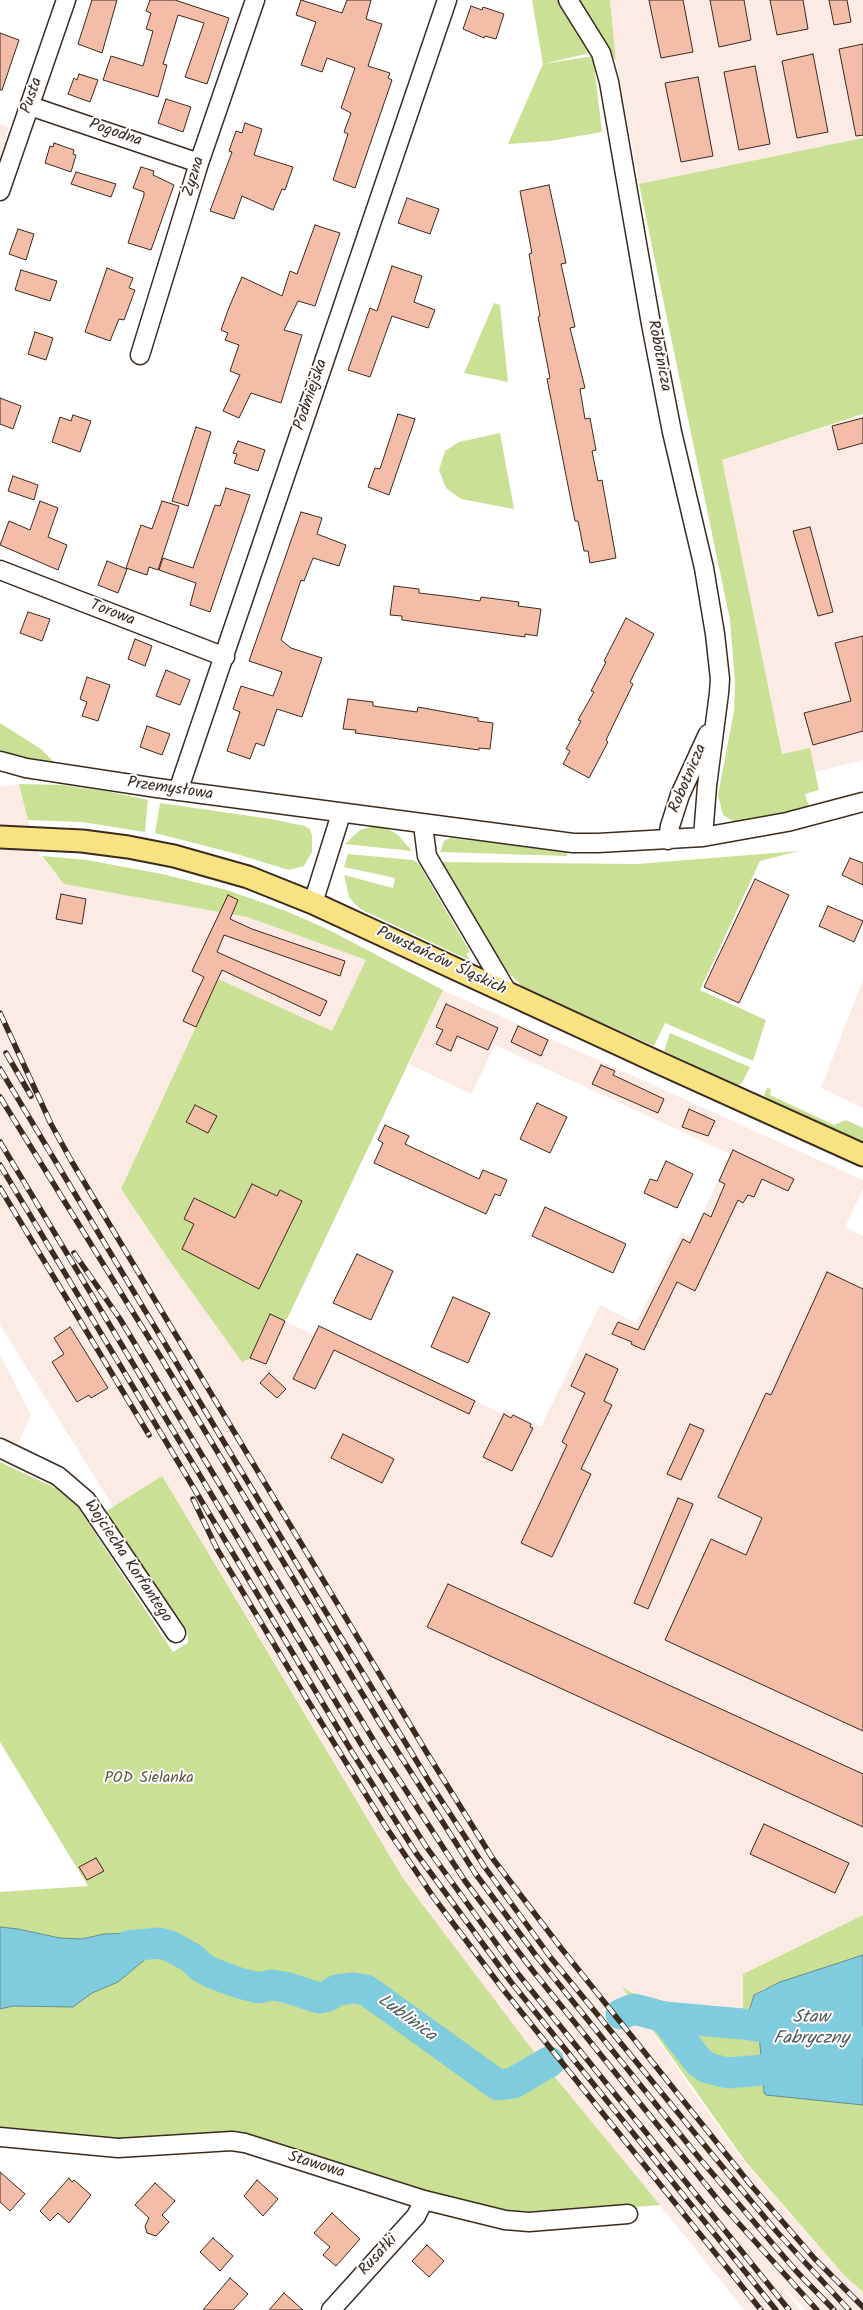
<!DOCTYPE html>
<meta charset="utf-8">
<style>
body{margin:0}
canvas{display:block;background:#fff}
</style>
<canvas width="863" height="2310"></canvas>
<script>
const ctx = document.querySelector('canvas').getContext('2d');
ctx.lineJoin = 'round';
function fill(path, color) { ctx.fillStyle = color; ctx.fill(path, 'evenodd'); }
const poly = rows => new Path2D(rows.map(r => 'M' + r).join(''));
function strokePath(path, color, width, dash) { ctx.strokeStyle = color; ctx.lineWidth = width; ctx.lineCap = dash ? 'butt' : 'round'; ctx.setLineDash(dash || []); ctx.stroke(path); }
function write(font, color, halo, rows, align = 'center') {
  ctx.font = font + ' Kalam,sans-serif'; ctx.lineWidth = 4; ctx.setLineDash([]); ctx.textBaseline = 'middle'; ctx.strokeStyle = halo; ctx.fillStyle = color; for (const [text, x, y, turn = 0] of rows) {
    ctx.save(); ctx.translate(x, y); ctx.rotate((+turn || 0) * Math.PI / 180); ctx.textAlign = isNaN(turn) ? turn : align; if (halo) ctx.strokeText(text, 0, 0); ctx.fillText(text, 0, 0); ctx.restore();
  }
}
fill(poly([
 [610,0,863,0,863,138,639,184,616,61],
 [0,124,9,127,0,157],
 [863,415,863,760,815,772,810,749,782,754,722,460],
 [19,784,36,850,64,884,247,917,366,960,332,1031,196,1027,121,1189,171,1263,242,1362,250,1357,270,1314,314,1335,319,1326,427,1376,500,1413,506,1410,541,1427,600,1305,636,1323,682,1232,692,1237,730,1154,495,1045,471,1094,409,1064,443,990,863,1180,863,1189,845,1227,863,1236,863,1915,743,1974,744,2010,641,1999,624,1989,688,2084,744,2161,844,2275,863,2292,863,2310,806,2310,783,2288,800,2310,744,2310,677,2226,373,1871,129,1532,0,1325,0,787],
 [863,980,863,1108,821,1088],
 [0,1355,31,1415,16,1448,0,1440]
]), '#fcebe5');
fill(poly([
 [532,0,559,0,563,8,594,52,543,64,593,56,602,132,550,141,508,144,543,64],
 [576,0,610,0,616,61],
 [863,138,863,414,722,460,782,754,810,748,819,790,805,794,809,807,750,822,733,821,723,815,718,795,734,711,735,683,730,620,639,184],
 [494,303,500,305,508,382,464,373],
 [500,433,514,509,461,499,446,488,439,470,445,451,459,442],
 [0,723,41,749,56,764,0,754],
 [19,784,63,785,106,791,148,800,145,832,82,822,28,820],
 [160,803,271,819,305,826,310,829,312,836,312,852,304,866,289,870,233,853,155,833],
 [377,825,383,826,398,835,412,851,345,844,360,830],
 [450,838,568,851,567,856,440,852,444,841],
 [799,851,760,861,700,990,766,1020,753,1061,665,1023,654,1046,524,988,498,962,440,862,637,864],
 [348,854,413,860,419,864,470,952,466,954,471,961,362,910,354,903,349,897,344,875,393,888,395,878,344,867],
 [42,856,87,860,162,874,227,890,286,911,329,930,443,990,288,1317,284,1321,270,1314,250,1358,242,1362,171,1263,121,1189,218,979,332,1031,366,960,247,917,64,884],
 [670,1033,750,1067,742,1083,738,1085,664,1051],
 [767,1088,771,1089,770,1095,834,1125,846,1120,863,1128,863,1144,786,1110,764,1096],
 [0,1462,70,1495,173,1652,188,1643,187,1630,105,1512,162,1476,404,1880,531,2048,660,2205,527,2216,462,2202,246,2137,115,2140,0,2129,0,2009,13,2006,73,2007,92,1993,118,1982,148,1957,169,1945,150,1936,119,1933,82,1939,60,1938,18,1929,0,1927,0,1892,88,1886,0,1742],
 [863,1915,863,1955,763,1989,752,1999,748,2014,742,2017,744,2029,759,2033,764,2093,766,2095,863,2105,863,2292,844,2275,745,2161,622,1987,642,1999,743,2010,743,1974]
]), '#c9e095');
const water = poly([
 [0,1927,18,1929,60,1938,82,1939,104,1934,141,1933,170,1946,148,1957,118,1982,92,1993,73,2007,13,2006,0,2009,0,1927],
 [863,1955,863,2105,766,2095,764,2093,759,2033,743,2029,742,2017,748,2014,754,1995,780,1982,863,1955]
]);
fill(water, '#80ccdf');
strokePath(water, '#648b92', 1);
strokePath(poly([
 [129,1946,159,1943,170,1946,192,1958,201,1967,212,1973,239,1983,259,1988,271,1985,285,1987,319,1998,328,1996,337,1990,353,1988,366,1990,498,2085,513,2083,549,2062],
 [621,2014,634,2009,664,2017,743,2024,863,2042],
 [664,2017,699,2062,708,2068,728,2073,762,2070]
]), '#80ccdf', 31);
const building = poly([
 [92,0,117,0,102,53,78,44,92,0],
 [150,0,175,0,229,18,207,84,185,77,204,23,178,15,163,64,167,65,158,97,103,80,111,56,143,66,153,31,146,29,151,13,146,11,150,0],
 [301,0,342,13,347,0,371,0,366,19,382,24,368,66,390,73,388,78,392,80,355,188,333,180,348,134,344,132,351,113,341,108,355,68,327,58,322,72,301,65,316,22,296,15,301,0],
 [649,0,683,0,693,52,661,58,649,0],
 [710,0,744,0,751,40,719,47,710,0],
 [770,0,803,0,808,29,777,35,770,0],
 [829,0,847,0,851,22,834,25,829,0],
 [471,6,482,10,483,7,504,14,496,39,485,36,484,38,463,29,471,6],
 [0,33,19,40,2,90,0,90,0,33],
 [863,44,863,135,856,136,839,49,863,44],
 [813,54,828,132,797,138,782,61,813,54],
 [755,66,770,144,739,150,724,72,755,66],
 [79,74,98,80,90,102,68,94,74,78,77,80,79,74],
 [698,77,713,156,681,162,665,83,698,77],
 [166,99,191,107,183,132,158,123,166,99],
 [245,123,262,129,254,155,293,167,285,190,282,189,273,210,242,196,234,219,210,211,232,152,229,151,236,131,242,133,245,123],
 [54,143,74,150,73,154,76,155,71,172,45,163,50,146,53,147,54,143],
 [141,167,154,171,153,175,174,185,151,250,128,243,144,195,144,192,133,188,141,167],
 [76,172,116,184,111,197,71,184,76,172],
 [549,185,566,263,561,264,575,327,570,328,585,388,580,389,585,419,590,418,596,450,592,451,598,481,602,480,616,558,590,563,588,551,584,551,578,521,575,521,547,379,550,378,538,317,540,316,529,254,532,253,520,191,549,185],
 [407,198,439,209,430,234,398,223,407,198],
 [315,225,340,233,315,306,298,301,284,330,302,335,281,403,251,393,239,418,223,411,240,375,230,371,239,345,225,340,228,333,221,330,228,310,242,277,282,296,290,271,297,274,315,225],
 [18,229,34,234,26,260,9,254,18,229],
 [392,266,422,276,414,302,435,310,428,328,392,316,370,377,348,370,370,308,377,311,392,266],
 [107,268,133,278,129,288,135,290,124,320,119,319,110,341,85,332,107,268],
 [21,270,57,281,50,301,15,290,21,270],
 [35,332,53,338,46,360,28,354,35,332],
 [0,398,21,406,13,429,0,424,0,398],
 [398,414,415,419,389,495,368,487,375,468,380,469,398,414],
 [73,415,91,421,80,452,52,442,60,417,71,421,73,415],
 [863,418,863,443,838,450,832,426,863,418],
 [196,427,211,432,188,506,172,501,196,427],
 [238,441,265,450,258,471,234,463,237,454,233,453,238,441],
 [13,476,38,485,34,500,8,491,13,476],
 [226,488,250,495,210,612,190,605,196,583,159,570,163,558,193,568,215,505,220,506,226,488],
 [40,501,58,508,48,537,67,545,58,570,0,545,9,521,30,530,40,501],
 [162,501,179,506,158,570,149,567,147,575,126,568,141,525,152,529,162,501],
 [301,512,322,518,317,534,346,545,339,566,313,558,304,581,301,580,281,640,291,648,322,658,302,717,277,709,264,746,256,743,250,759,227,751,240,712,233,709,241,686,273,696,282,672,249,661,301,512],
 [810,527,833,612,818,616,793,531,810,527],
 [107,561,127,569,118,593,98,585,107,561],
 [394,586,419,589,419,593,453,597,480,601,481,597,519,602,518,606,541,609,537,636,525,634,525,637,402,620,402,616,390,615,394,586],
 [28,612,50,619,42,641,20,633,28,612],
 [626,618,654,634,630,682,633,684,606,740,608,742,589,778,563,764,570,751,566,749,581,721,578,720,594,692,591,691,606,662,604,661,626,618],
 [863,636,863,731,813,745,804,713,851,701,835,643,863,636],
 [135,639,152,646,145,666,128,659,135,639],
 [166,670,190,680,180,705,156,696,166,670],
 [87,677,110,685,98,721,82,716,87,702,80,699,87,677],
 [348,699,373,702,373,706,417,712,418,707,478,718,478,721,493,723,490,749,479,748,479,750,355,733,356,730,343,729,348,699],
 [147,726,170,734,162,755,140,747,147,726],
 [850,858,863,863,863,885,842,875,850,858],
 [755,879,789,895,739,1003,704,987,755,879],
 [61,894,86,899,82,924,56,919,61,894],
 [228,895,238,900,230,919,252,929,345,961,340,976,224,935,217,952,327,1001,320,1016,222,970,196,1027,183,1021,204,977,192,971,228,895],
 [828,906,863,921,854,942,819,926,828,906],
 [446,1004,498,1028,488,1050,457,1036,451,1051,436,1044,443,1030,436,1027,446,1004],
 [518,1026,548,1040,541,1056,511,1042,518,1026],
 [601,1065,615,1071,613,1075,664,1099,658,1113,592,1084,601,1065],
 [537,1103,567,1117,550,1153,520,1139,537,1103],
 [195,1105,217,1116,208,1133,186,1122,195,1105],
 [689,1109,715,1121,708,1136,682,1127,689,1109],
 [385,1125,409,1136,405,1144,479,1179,483,1170,507,1180,500,1196,495,1194,486,1214,374,1163,383,1143,378,1140,385,1125],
 [733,1150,794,1179,788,1191,762,1179,754,1197,748,1195,743,1203,738,1200,695,1291,677,1282,644,1350,631,1344,632,1342,612,1334,618,1322,638,1330,683,1239,690,1243,704,1213,711,1217,725,1184,719,1181,733,1150],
 [666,1161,693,1174,677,1208,644,1193,650,1179,657,1181,666,1161],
 [252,1184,277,1196,280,1190,302,1201,259,1289,182,1249,194,1224,184,1219,194,1198,235,1218,252,1184],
 [545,1207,626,1244,613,1273,532,1236,545,1207],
 [357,1254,393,1271,371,1320,333,1303,357,1254],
 [827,1272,863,1289,863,1731,665,1640,711,1539,746,1555,762,1518,718,1497,766,1393,771,1395,827,1272],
 [453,1297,490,1313,468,1363,431,1347,453,1297],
 [270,1314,285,1321,266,1364,250,1358,270,1314],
 [319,1326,475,1401,469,1414,334,1350,315,1389,293,1379,319,1326],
 [70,1327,108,1388,91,1398,89,1395,77,1402,52,1362,64,1354,54,1338,70,1327],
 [586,1354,618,1369,604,1401,612,1405,581,1469,591,1474,552,1557,521,1543,567,1445,562,1442,585,1393,571,1386,586,1354],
 [269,1373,286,1389,277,1398,260,1383,269,1373],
 [504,1414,511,1418,513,1415,531,1424,530,1427,533,1428,512,1471,483,1457,504,1414],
 [690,1424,704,1430,681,1480,667,1474,690,1424],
 [343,1434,394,1459,382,1483,331,1458,343,1434],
 [678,1498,693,1504,648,1609,634,1603,678,1498],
 [448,1584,863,1774,863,1827,427,1627,448,1584],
 [764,1824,849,1863,835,1893,750,1854,764,1824],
 [96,1858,104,1871,87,1880,79,1867,96,1858],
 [0,2172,25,2194,10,2211,0,2202,0,2172],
 [69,2178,72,2182,74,2180,91,2195,69,2223,58,2213,50,2221,40,2211,69,2178],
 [257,2180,278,2199,263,2216,244,2196,257,2180],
 [155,2183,175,2201,162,2215,169,2222,156,2236,147,2233,145,2226,149,2218,135,2205,155,2183],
 [332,2213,360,2239,336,2266,323,2255,330,2247,314,2233,332,2213],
 [213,2238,233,2256,220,2271,200,2252,213,2238],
 [427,2245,444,2261,429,2277,412,2261,427,2245],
 [230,2278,248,2294,233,2310,203,2310,230,2278],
 [284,2293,303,2310,269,2310,284,2293]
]);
fill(building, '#f4bda8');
strokePath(building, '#3b2a1e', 1);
const minor = poly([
 [568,0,601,53,609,82,651,324,672,432,704,568,715,634,720,679,719,693,707,786,703,837],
 [30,106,199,163],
 [0,191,66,0],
 [140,355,199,163,255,0],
 [0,570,225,657],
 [0,761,26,768,157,788,573,843,598,843,703,837,787,822,863,802],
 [178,791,447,0],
 [423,825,427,856,508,993],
 [668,840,670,826,680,795,708,734],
 [313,903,341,814],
 [0,1448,58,1476,86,1500,176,1633],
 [0,2137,118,2148,232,2141,245,2143,424,2200,505,2220,529,2222,628,2214],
 [331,2310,416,2216,424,2200]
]);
const major = poly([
 [0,837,82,841,128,847,174,856,248,877,313,903,655,1061,863,1155]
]);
strokePath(minor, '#3b2a1e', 21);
strokePath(major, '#3b2a1e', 25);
strokePath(minor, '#fff', 18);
strokePath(major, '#f8e281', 21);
const rail = poly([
 [0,1013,51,1124,72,1162,427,1753,493,1859,561,1948,750,2184,814,2258,863,2307],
 [6,1053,31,1096],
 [0,1069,336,1629,430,1783,484,1866,551,1958,711,2153,777,2232,849,2310],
 [0,1097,160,1356,384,1730,475,1873,537,1957,700,2159,797,2272,834,2310],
 [0,1142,361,1744,425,1845,519,1975,789,2310],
 [0,1165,352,1752,416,1853,511,1982,776,2310],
 [0,1188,149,1435],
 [74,1253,120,1319,377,1746,465,1881,533,1971,723,2206,817,2310],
 [193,1499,217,1549,308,1701,384,1824,434,1898,502,1988,761,2310]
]);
strokePath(rail, '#3b2a1e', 5.5);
strokePath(rail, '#fff', 4, [11]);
write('16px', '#3b2a1e', '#fff', [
 ["Pusta",33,96,-71],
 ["Pogodna",115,134,19],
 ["Żyzna",195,177,-73],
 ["Robotnicza",658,356,79],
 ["Podmiejska",312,395,-71],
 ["Torowa",112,614,21],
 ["Robotnicza",689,779,-67],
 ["Przemysłowa",170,790,8],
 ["Powstańców Śląskich",441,962,25],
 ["Wojciecha Korfantego",127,1562,56],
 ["Stawowa",316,2166,17],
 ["Rusałki",379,2256,-48]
]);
write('16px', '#5e583c', '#fff', [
 ["POD Sielanka",149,1779]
]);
write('italic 18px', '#505b58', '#fff', [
 ["Lublinica",406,2019,36],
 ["Staw",811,2019],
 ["Fabryczny",811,2040]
]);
</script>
